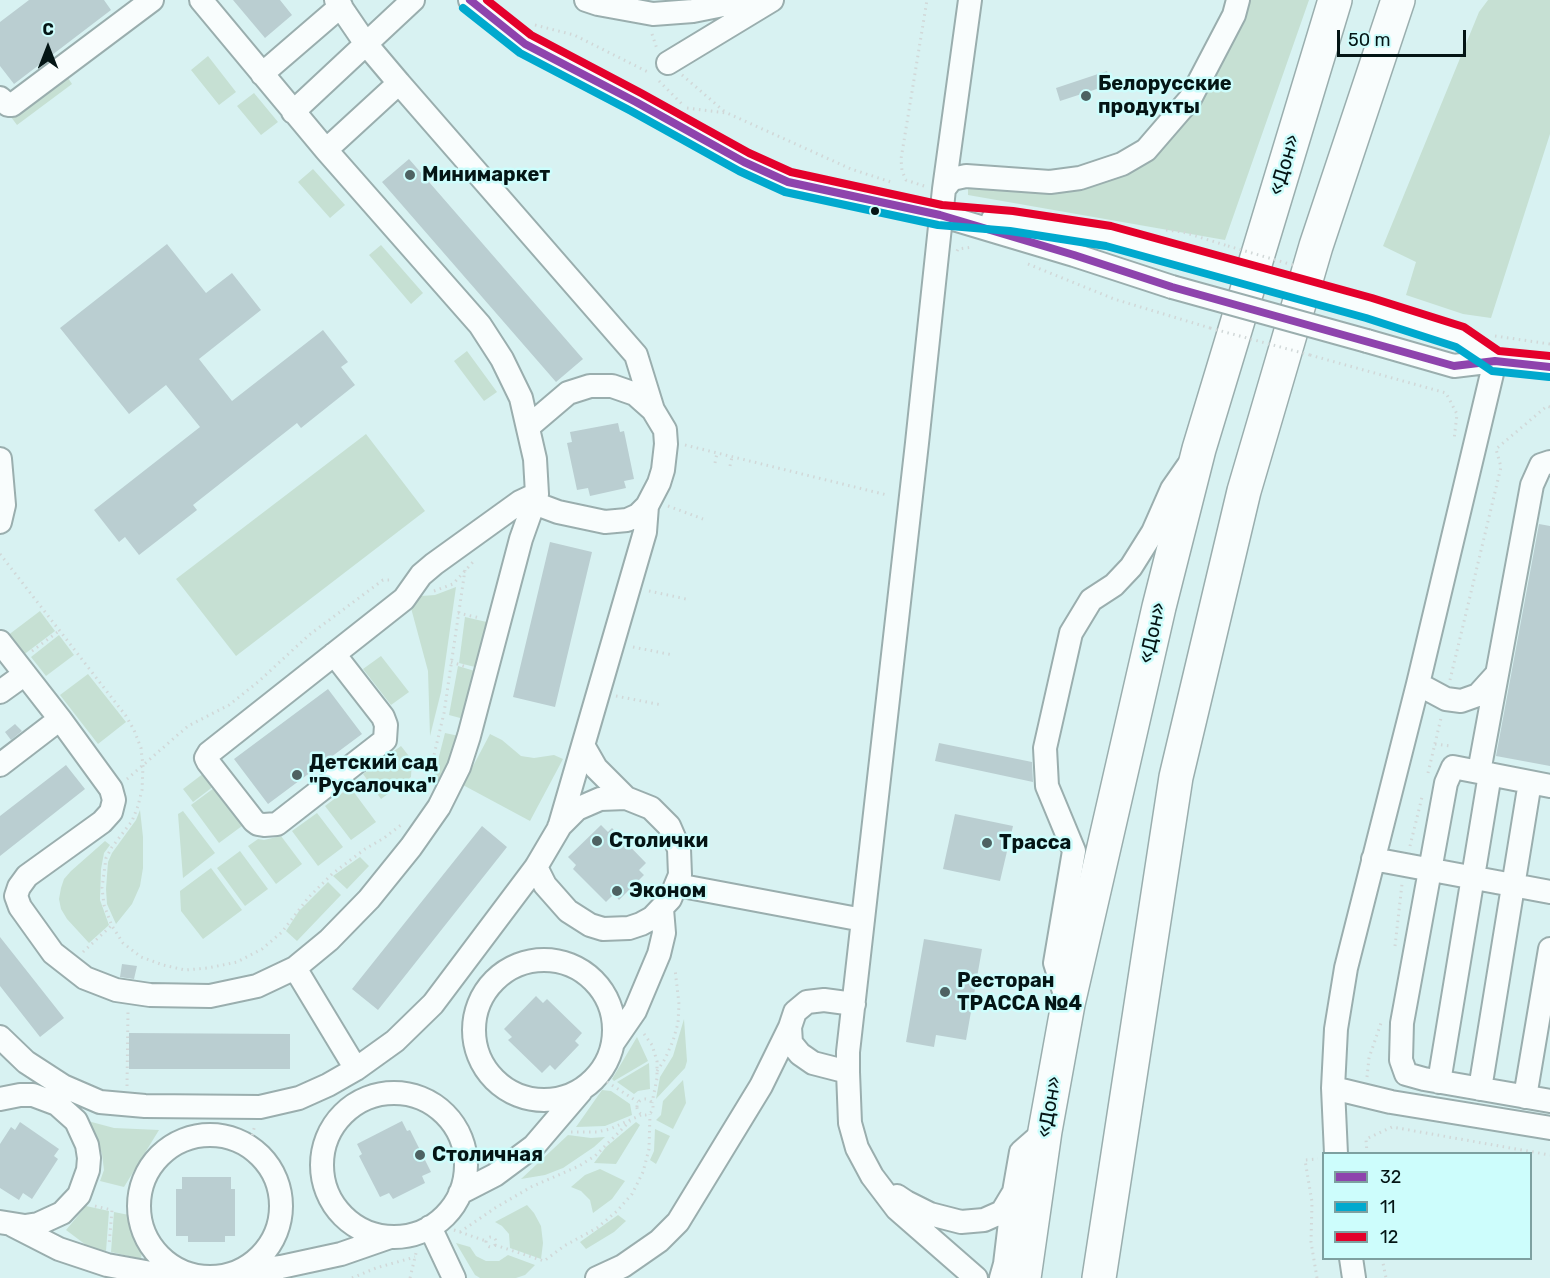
<!DOCTYPE html>
<meta charset="utf-8">
<style>
body{margin:0}
#map{position:relative;width:1550px;height:1278px;overflow:hidden;background:#d8f2f2;font-family:Rubik,sans-serif}
canvas{display:block}
.legend{position:absolute;left:1322px;top:1152px;width:210px;height:108px;box-sizing:border-box;background:#cdfdfc;border:2px solid #7da0a0;margin:0;padding:8px 10px;list-style:none;font-size:18px;color:#041515}
.legend li{display:flex;align-items:center;gap:12px;height:30px}
.legend b{width:30px;border:2px solid #7da0a0}
.north{position:absolute;left:18px;top:18px;width:60px;height:60px;-webkit-text-stroke:4px #cdfdfc;paint-order:stroke;rotate:0deg;font-size:16px;font-weight:700;line-height:24px;text-align:center;color:#041515}
.north::after{content:'';display:block;margin:auto;width:21px;height:27px;background:#041515;clip-path:polygon(50% 0,100% 100%,50% 72%,0 100%)}
.scale{position:absolute;left:1337px;top:30px;width:129px;height:27px;box-sizing:border-box;border:3px solid #041515;border-top:0;padding-left:8px;font-size:18px;line-height:21px;white-space:nowrap;color:#041515;-webkit-text-stroke:4px #cdfdfc;paint-order:stroke}
</style>
<div id="map">
<canvas width="1550" height="1278"></canvas>
<ul class="legend">
<li><b style="height:8px;background:#8e44ad"></b>32</li>
<li><b style="height:8px;background:#00a9ce"></b>11</li>
<li><b style="height:8px;background:#e4002b"></b>12</li>
</ul>
<div class="north">С</div>
<div class="scale">50 m</div>
</div>
<script>
const ctx = document.querySelector('canvas').getContext('2d');
ctx.lineJoin = 'round';
function fill(path, color) { ctx.fillStyle = color; ctx.fill(path, 'evenodd'); }
const poly = rows => new Path2D(rows.map(r => 'M' + r).join(''));
function strokePath(path, color, width, dash) { ctx.strokeStyle = color; ctx.lineWidth = width; ctx.lineCap = dash ? 'butt' : 'round'; ctx.setLineDash(dash || []); ctx.stroke(path); }
function write(font, color, halo, rows, align = 'center') {
  ctx.font = font + ' Rubik,sans-serif'; ctx.lineWidth = 5; ctx.setLineDash([]); ctx.textBaseline = 'middle'; ctx.strokeStyle = halo; ctx.fillStyle = color; for (const [text, x, y, turn = 0] of rows) {
    ctx.save(); ctx.translate(x, y); ctx.rotate((+turn || 0) * Math.PI / 180); ctx.textAlign = isNaN(turn) ? turn : align; if (halo) ctx.strokeText(text, 0, 0); ctx.fillText(text, 0, 0); ctx.restore();
  }
}
fill(poly([
 [1237,0,1309,0,1225,240,968,195,968,184,1072,191,1147,153],
 [1488,0,1550,0,1550,134,1491,318,1463,314,1406,295,1416,262,1383,246,1479,12],
 [208,56,236,92,219,105,191,70],
 [64,72,72,84,17,125,8,113],
 [254,93,278,122,261,135,237,106],
 [313,169,345,205,330,218,298,182],
 [381,245,423,293,411,304,369,255],
 [467,351,497,392,484,401,454,361],
 [366,434,425,511,236,656,176,579],
 [456,587,441,692,430,736,428,671,411,608,421,596,435,595],
 [40,611,55,631,22,656,7,636],
 [465,617,491,623,479,668,459,663],
 [59,635,74,655,46,676,31,657],
 [381,656,409,692,391,705,363,669],
 [458,666,478,672,464,719,449,715],
 [88,674,126,722,98,744,60,695],
 [445,733,459,736,442,782,433,780],
 [490,734,502,740,521,756,534,758,554,755,563,759,530,821,463,785],
 [401,746,412,760,411,777,381,799,363,774],
 [204,773,214,786,193,802,183,789],
 [350,787,376,822,351,840,325,806],
 [214,788,242,826,219,843,191,805],
 [140,810,143,837,143,868,140,886,132,904,116,924,107,904,106,889,108,862,112,853,136,820],
 [183,811,215,853,183,878,178,814],
 [317,813,343,847,318,866,292,831],
 [281,836,302,864,276,884,248,846,258,839,264,840],
 [105,841,110,845,104,853,101,869,100,900,109,925,89,943,67,919,61,909,59,899,61,888,64,879,71,871],
 [240,851,268,889,245,906,217,868],
 [360,857,369,866,347,889,333,876],
 [211,868,242,910,203,939,181,911,180,891],
 [328,882,341,895,297,941,286,931,299,911],
 [684,1019,687,1061,685,1068,656,1099,660,1077,673,1056],
 [637,1037,648,1061,614,1081,612,1079],
 [649,1063,650,1089,638,1091,634,1094,617,1082],
 [683,1080,686,1103,673,1129,656,1120,661,1115,663,1101],
 [602,1090,611,1091,630,1104,632,1115,605,1126,576,1127],
 [84,1120,114,1128,159,1130,124,1187,100,1181,104,1170,102,1154,97,1140],
 [636,1122,640,1125,616,1164,594,1163,606,1147],
 [655,1129,670,1136,656,1164,650,1160,654,1151],
 [568,1135,591,1138,605,1137,594,1147,563,1168,545,1175,521,1179],
 [600,1169,625,1181,612,1199,593,1213,590,1200,581,1191,571,1187,585,1175],
 [527,1205,534,1213,541,1226,543,1243,541,1259,510,1248,509,1234,502,1226,495,1222],
 [86,1206,109,1211,106,1251,90,1248,66,1230],
 [114,1212,129,1215,129,1224,134,1240,142,1252,141,1259,111,1252],
 [618,1215,626,1221,614,1232,586,1249,580,1242],
 [456,1243,470,1247,476,1256,486,1261,499,1261,508,1255,535,1265,525,1275,516,1278,480,1278,475,1275]
]), '#c6e0d3');
fill(poly([
 [29,0,104,0,111,10,14,84,0,66,0,22],
 [233,0,280,0,292,15,265,38],
 [1107,71,1112,84,1060,101,1056,88],
 [409,159,583,359,556,382,382,182],
 [167,244,206,293,232,273,261,310,199,359,232,401,323,330,348,362,341,367,355,385,301,428,297,423,193,505,197,510,139,555,125,537,119,542,94,510,200,427,166,385,129,414,60,328],
 [618,423,620,432,624,431,634,479,624,481,626,488,590,496,588,488,577,490,567,443,572,442,570,432],
 [1539,524,1550,526,1550,766,1496,756],
 [550,542,592,552,555,707,513,697],
 [328,689,362,734,268,804,234,759],
 [15,724,22,731,11,740,5,732],
 [939,743,1032,762,1033,782,935,761],
 [66,765,85,789,0,856,0,816],
 [955,814,1013,826,1000,881,943,869],
 [601,825,608,832,612,828,646,863,639,870,644,875,619,900,614,894,606,902,573,869,576,865,568,857],
 [482,826,507,847,378,1010,352,989],
 [0,937,64,1018,40,1037,0,986],
 [924,939,982,949,966,1040,936,1035,934,1047,906,1042],
 [122,964,137,966,134,979,120,977],
 [536,996,543,1003,547,999,582,1033,575,1041,579,1045,555,1070,550,1065,542,1073,508,1040,512,1037,504,1029],
 [129,1033,290,1034,290,1069,129,1069],
 [402,1121,407,1131,410,1130,431,1172,422,1176,425,1183,393,1199,389,1193,380,1197,359,1156,362,1154,357,1144],
 [20,1122,59,1149,54,1156,58,1159,32,1199,23,1193,19,1200,0,1188,0,1144,11,1127,15,1130],
 [182,1177,231,1177,231,1189,235,1189,235,1236,225,1236,225,1242,188,1242,188,1236,176,1236,176,1189,182,1189]
]), '#baced1');
const minor = poly([
 [201,0,326,150,399,83,636,355,653,410],
 [336,0,366,44,399,83],
 [470,0,525,44,636,102,744,162,788,182,940,215,1074,255,1172,287],
 [586,0,598,4,653,14,693,11,748,0],
 [668,63,772,0],
 [262,74,341,6],
 [0,98,8,105,12,105,152,0],
 [293,112,413,0],
 [326,150,480,325,502,359,521,398,535,459,537,494,520,502,434,564,421,575,404,599,209,753,206,758,208,762,254,821,258,824,264,825,277,824,385,740,386,725,383,717,334,654],
 [944,189,970,0],
 [993,219,1108,236,1181,256],
 [1369,308,1461,337,1495,361],
 [1367,341,1454,366,1495,361,1550,367],
 [528,427,568,393,590,386,612,386,635,394,653,410,665,430,666,444,663,470,659,483,647,506,638,515,627,520,605,522,558,512,534,503],
 [0,459,4,505,0,522],
 [0,642,60,719],
 [1418,684,1446,699,1461,701,1478,695,1497,674],
 [0,692,25,674],
 [584,747,596,768,626,798],
 [0,765,60,719,111,789,114,800,111,812,102,822,27,876,19,887,16,896,20,907,53,953,85,978,116,990,150,995,210,996,257,986,295,968,329,940,369,899,411,847,439,807,459,767,469,736,521,539,537,494],
 [1479,772,1532,485,1541,465,1550,462],
 [1550,786,1453,767,1446,783,1402,1023,1401,1060,1406,1074,1424,1079,1550,1101],
 [1373,859,1550,892],
 [536,867,545,885,568,911,590,925,603,929,629,928,641,924,652,918,670,899,680,875,679,849,669,826,651,808,626,798,600,799,577,809,559,827],
 [677,885,863,920],
 '474 1030a70 70 0 1 1 140 0a70 70 0 1 1-140 0Z',
 [295,968,356,1069],
 [1067,1001,1055,963,1074,851,1047,786,1045,748,1071,633,1091,600,1114,585,1131,567,1153,532,1172,489,1188,466],
 [790,1027,795,1012,807,1002,824,1000,854,1004],
 [0,1037,26,1062,63,1086,100,1102,145,1106,260,1107,299,1098,328,1085,356,1069,395,1041,433,1004,536,867,559,828,645,532,647,506],
 [613,1043,635,1011,659,954,664,933,662,909],
 [1439,1082,1490,774],
 [1333,1088,1391,1102,1550,1128],
 [1480,1089,1530,782],
 '322 1165a72 72 0 1 1 144 0a72 72 0 1 1-144 0Z',
 [1525,1097,1550,949],
 [0,1099,20,1095,33,1095,57,1104,76,1121,87,1145,89,1158,88,1170,79,1195,62,1213,38,1224,25,1226,0,1222],
 '139 1206a71 71 0 1 1 142 0a71 71 0 1 1-142 0Z',
 [1336,1154,1333,1088,1336,1029,1346,968,1418,684,1495,361],
 [460,1193,495,1175,534,1146,581,1091],
 [897,1196,906,1202,930,1214,961,1222,984,1220,1002,1212,1014,1192,1021,1152,1045,1131],
 [14,1226,59,1249,107,1265,151,1273,185,1275],
 [430,1227,454,1278],
 [1351,1258,1354,1278],
 [240,1273,281,1267,341,1254,390,1237],
 [597,1278,623,1266,659,1241,678,1222,761,1086,790,1027,791,1043,800,1054,813,1063,848,1072],
 [976,1278,897,1209,872,1176,857,1148,850,1123,848,1072,848,1052,917,443,944,189,952,179,966,176,1050,182,1080,178,1122,164,1146,150,1190,99,1234,15,1238,0],
 [1001,1278,1005,1264,1013,1197]
]);
const highway = poly([
 [1024,1278,1045,1131,1068,1004,1159,607,1199,449,1335,0],
 [1099,1278,1176,777,1244,491,1316,246,1398,0]
]);
strokePath(minor, '#9aaeae', 26);
strokePath(highway, '#9aaeae', 36);
strokePath(poly([
 [535,25,574,35,650,73],
 [652,34,657,49],
 [682,75,725,112],
 [659,81,682,104],
 [687,108,727,113,851,169,894,183],
 [924,186,906,180,902,171,901,159,927,0],
 [1166,230,1183,232,1228,246],
 [957,251,958,249,973,247],
 [1028,264,1114,299,1210,328],
 [1495,336,1550,344],
 [1310,355,1446,393,1457,414,1454,440],
 [685,445,887,495],
 [715,463,717,453],
 [730,466,732,457],
 [668,506,703,519],
 [0,554,126,716,134,730,141,748,143,766,142,790,138,806,132,821,112,847,106,858,102,888,104,905,112,926,123,943,141,957,163,965,185,970,208,968,237,962,262,949,282,932,308,898,332,874,365,849,384,838,401,825],
 [434,591,453,584,473,562],
 [649,591,686,599],
 [458,613,480,618],
 [633,647,673,655],
 [32,651,59,631],
 [451,662,467,667],
 [1450,680,1501,467,1496,449,1547,406,1550,407],
 [616,696,662,705],
 [1435,744,1451,746],
 [1428,773,1441,718],
 [127,779,188,726,229,705,258,682,309,635,383,580,393,580],
 [424,789,430,772,444,713,465,570],
 [1410,846,1422,797],
 [1395,946,1402,884],
 [83,952,111,926],
 [644,1034,652,1045,657,1061,657,1078,652,1103],
 [657,1071,665,1059,673,1041,678,1023,679,1004,675,969],
 [1367,1077,1369,1058,1382,1020],
 [607,1082,638,1102],
 [127,1086,128,1012],
 '637 1107a8 8 0 1 1 16 0a8 8 0 1 1-16 0Z',
 [571,1132,597,1132,610,1129,641,1115],
 [249,1147,255,1125],
 [1367,1154,1366,1139,1392,1127,1550,1155],
 [95,1206,112,1210,109,1246],
 [454,1230,486,1241],
 [460,1232,495,1208,531,1187,579,1166,595,1156,630,1121],
 '486 1242a5 5 0 1 1 10 0a5 5 0 1 1-10 0Z',
 [495,1245,544,1261,564,1246,597,1228,617,1211,632,1194,643,1172,649,1149,650,1114],
 [1382,1258,1386,1278],
 [209,1278,209,1277],
 [352,1278,376,1268,415,1257],
 [410,1278,417,1249],
 [1317,1278,1311,1242,1312,1202,1305,1160,1318,1159]
]), '#d1d8d8', 3, [1.5, 4.5]);
strokePath(minor, '#f9fdfd', 22);
strokePath(highway, '#f9fdfd', 33);
const minorBridge = poly([
 [1181,256,1369,308],
 [1172,287,1367,341]
]);
strokePath(minorBridge, '#9aaeae', 26, []);
strokePath(poly([
 [1228,246,1293,265],
 [1210,328,1310,355]
]), '#d1d8d8', 3, [1.5, 4.5]);
strokePath(minorBridge, '#f9fdfd', 22);
strokePath(poly([
 [470,0,525,44,636,102,744,162,788,182,940,215,1074,255,1172,287,1454,366,1495,361,1550,367]
]), '#8e44ad', 8);
strokePath(poly([
 [463,8,520,53,631,111,739,171,785,192,938,225,1010,231,1106,246,1366,318,1456,347,1492,371,1549,377]
]), '#00a9ce', 8);
strokePath(poly([
 [487,0,531,35,641,93,749,153,791,172,942,205,1013,211,1111,226,1372,298,1464,327,1499,351,1550,356]
]), '#e4002b', 8);
for (const [x, y, r, color] of [
 [1086,96,6,"#4e6262"],
 [410,175,6,"#4e6262"],
 [875,211,5,"#041515"],
 [297,775,6,"#4e6262"],
 [597,841,6,"#4e6262"],
 [987,843,6,"#4e6262"],
 [617,891,6,"#4e6262"],
 [945,992,6,"#4e6262"],
 [420,1155,6,"#4e6262"]
]) { const dot = new Path2D(); dot.arc(x, y, r, 0, 2 * Math.PI); ctx.fillStyle = color; ctx.fill(dot); strokePath(dot, '#cdfdfc', 2); }
write('bold 20px', '#041515', '#cdfdfc', [
 ["Белорусские",1098,84],
 ["продукты",1098,107],
 ["Минимаркет",422,175],
 ["Детский сад",309,763],
 ["\"Русалочка\"",309,786],
 ["Столички",609,841],
 ["Трасса",999,843],
 ["Эконом",629,891],
 ["Ресторан",957,981],
 ["ТРАССА №4",957,1004],
 ["Столичная",432,1155]
], 'left');
write('20px', '#041515', '#cdfdfc', [
 ["«Дон»",1285,165,-73],
 ["«Дон»",1153,633,-77],
 ["«Дон»",1050,1107,-80]
]);
</script>
